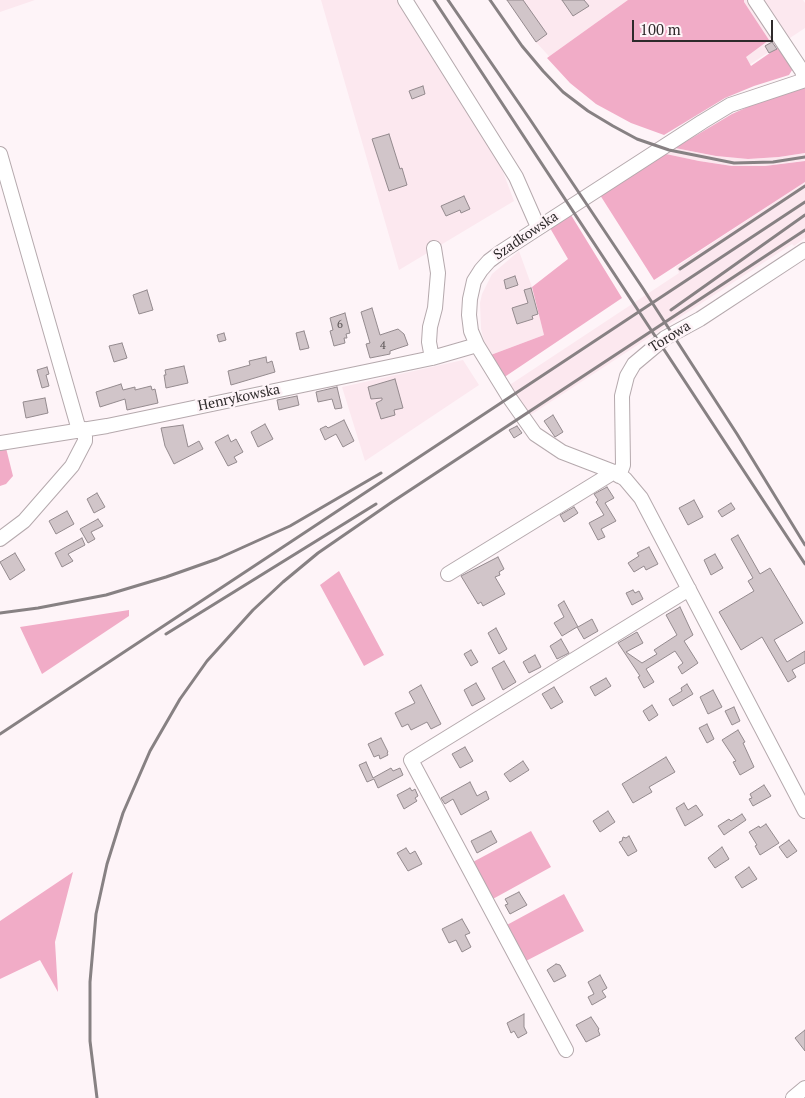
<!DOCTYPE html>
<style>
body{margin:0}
#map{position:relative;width:805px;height:1098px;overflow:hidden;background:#fef4f8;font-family:"PT Serif",serif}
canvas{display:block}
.scale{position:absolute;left:632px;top:20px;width:141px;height:22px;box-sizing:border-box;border:2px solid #2e2a2b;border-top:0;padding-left:6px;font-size:15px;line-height:18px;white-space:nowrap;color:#2e2a2b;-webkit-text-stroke:4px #fef4f8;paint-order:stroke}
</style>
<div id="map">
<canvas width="805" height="1098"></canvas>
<div class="scale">100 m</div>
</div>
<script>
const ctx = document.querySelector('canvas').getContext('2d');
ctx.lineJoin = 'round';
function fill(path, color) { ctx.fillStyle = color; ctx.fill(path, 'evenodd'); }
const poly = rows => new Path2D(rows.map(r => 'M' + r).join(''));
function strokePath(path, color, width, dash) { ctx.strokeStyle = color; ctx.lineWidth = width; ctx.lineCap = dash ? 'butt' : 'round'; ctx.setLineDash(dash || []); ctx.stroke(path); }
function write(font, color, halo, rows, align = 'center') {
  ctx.font = font + ' "PT Serif",serif'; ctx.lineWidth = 5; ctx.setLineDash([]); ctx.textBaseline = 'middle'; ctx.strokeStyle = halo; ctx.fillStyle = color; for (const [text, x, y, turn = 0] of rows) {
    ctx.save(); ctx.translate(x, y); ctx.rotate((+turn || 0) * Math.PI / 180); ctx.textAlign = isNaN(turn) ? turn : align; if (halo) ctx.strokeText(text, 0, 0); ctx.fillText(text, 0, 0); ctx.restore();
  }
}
fill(poly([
 [0,0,35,0,0,12],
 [321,0,400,0,502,164,502,169,514,201,399,270],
 [507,0,803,0,805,3,805,28,653,129,568,77,536,42],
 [675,148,716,156,748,159,779,157,805,153,805,161,765,166,732,166,699,161,666,154],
 [805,182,805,238,794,246,792,244,529,416,508,386,679,273,676,267],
 [519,251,532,287,544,335,488,356,481,329,480,303,482,294,492,274],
 [463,360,479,385,365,461,342,387]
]), '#fce8ef');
fill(poly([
 [628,0,744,0,744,2,769,40,746,57,751,66,780,46,794,67,789,75,754,86,725,98,664,135,631,123,596,104,570,83,547,58],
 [805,88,805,153,779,157,748,159,716,156,675,148,732,114,752,105],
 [666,154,699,161,732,166,765,166,805,161,805,182,654,280,600,195],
 [571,215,622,298,503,378,488,356,544,335,532,287,568,259,550,228],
 [6,448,13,476,6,484,0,486,0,449],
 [339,571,384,655,364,666,320,585],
 [129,610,129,616,42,674,20,627],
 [531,831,551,867,491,900,471,863],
 [73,872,55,942,58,992,40,960,0,979,0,921],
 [564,894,584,931,524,962,505,926]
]), '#f1acc7');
const building = poly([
 [507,0,523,0,547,34,536,42,507,0],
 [562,0,584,0,589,6,573,16,562,0],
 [772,42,777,49,769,53,765,46,772,42],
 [423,86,425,94,412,99,409,91,423,86],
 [389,134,400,169,402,168,407,185,389,191,372,139,389,134],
 [464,196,470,209,461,213,460,210,446,216,441,206,464,196],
 [515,276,518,285,506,289,504,280,515,276],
 [531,288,538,314,532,316,533,319,517,324,512,308,528,303,524,290,531,288],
 [147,290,153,310,139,314,133,295,147,290],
 [372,308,380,335,398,329,404,334,408,345,390,351,390,354,370,358,366,344,370,343,361,312,372,308],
 [345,313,350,333,346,334,347,338,344,338,345,343,334,346,330,331,333,330,330,318,345,313],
 [304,331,309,348,300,350,296,333,304,331],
 [224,333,226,340,219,342,217,335,224,333],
 [122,343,127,358,114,362,109,346,122,343],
 [266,357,267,363,272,361,275,372,231,385,228,371,250,365,249,361,266,357],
 [184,366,188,383,166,388,164,375,166,375,165,370,184,366],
 [47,367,49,374,46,375,49,386,42,388,37,370,47,367],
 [395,379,403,408,394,410,395,415,381,419,376,403,382,400,382,398,371,399,368,387,395,379],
 [121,384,123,390,135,387,135,390,151,386,152,390,155,389,158,403,127,410,125,399,100,407,96,392,121,384],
 [337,387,342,408,335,409,332,399,318,402,316,392,337,387],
 [297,396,299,405,279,410,277,400,297,396],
 [45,398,48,413,26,418,23,402,45,398],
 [553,415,563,432,555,437,544,421,553,415],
 [344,420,354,441,343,447,336,434,325,440,320,429,326,426,328,428,344,420],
 [265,424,273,439,258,447,251,432,265,424],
 [183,425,188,447,199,441,203,449,174,464,165,446,161,428,183,425],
 [517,426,522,433,514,438,509,430,517,426],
 [228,435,231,442,236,439,243,452,234,457,237,462,228,466,215,442,228,435],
 [607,487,614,498,605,503,616,521,601,529,605,537,598,540,589,523,604,515,596,502,598,500,594,494,607,487],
 [97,493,105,507,94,513,87,499,97,493],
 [694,500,703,517,688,525,679,508,694,500],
 [731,503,735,509,722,517,718,511,731,503],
 [574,507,578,513,564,522,560,515,574,507],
 [67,511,74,524,56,534,49,521,67,511],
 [98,519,103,526,91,532,95,539,88,543,80,529,98,519],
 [738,535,760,574,770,568,803,623,774,640,787,662,805,651,805,663,792,670,796,677,788,682,762,637,741,650,719,612,754,591,748,581,753,578,731,539,738,535],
 [82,538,85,545,68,554,73,561,62,567,55,553,82,538],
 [649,547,658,564,646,570,644,566,634,572,628,563,639,556,637,553,649,547],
 [15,553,25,570,10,580,0,562,15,553],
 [715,554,723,568,711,575,704,560,715,554],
 [498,557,504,569,499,572,500,575,495,577,505,594,483,606,481,602,478,604,461,576,498,557],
 [633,590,635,593,639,591,643,599,632,605,626,593,633,590],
 [564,601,578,627,592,619,598,631,584,639,577,627,562,636,554,623,564,617,558,605,564,601],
 [680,607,693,635,684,641,698,663,682,674,678,667,683,663,675,651,646,669,654,682,644,688,638,677,640,676,618,643,637,632,643,643,626,652,642,663,657,654,654,650,677,635,666,615,680,607],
 [496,628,507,649,499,654,488,633,496,628],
 [561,639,569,653,557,659,550,646,561,639],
 [471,650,478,662,471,666,464,654,471,650],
 [535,655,541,667,529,673,523,662,535,655],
 [504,661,516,682,503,690,492,668,504,661],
 [606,678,611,686,595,696,590,687,606,678],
 [476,683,485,699,472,706,464,690,476,683],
 [687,684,693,694,673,706,669,699,682,691,681,688,687,684],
 [421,685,441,724,431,729,427,722,411,730,408,724,402,727,395,713,415,703,409,692,421,685],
 [554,687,563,702,551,709,542,694,554,687],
 [713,690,722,707,708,714,700,697,713,690],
 [652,705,658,715,649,721,643,711,652,705],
 [734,707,740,721,732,725,725,711,734,707],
 [707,724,714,739,707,743,699,728,707,724],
 [738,730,745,742,743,743,754,767,740,775,733,762,736,761,722,740,738,730],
 [381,738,388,752,387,753,388,755,380,759,379,755,374,757,368,744,381,738],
 [465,747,473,761,460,768,452,754,465,747],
 [666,757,675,772,649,787,652,792,633,803,622,784,666,757],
 [523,761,529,770,510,782,504,774,523,761],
 [366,762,373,778,391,768,393,771,400,768,403,775,378,788,374,779,367,782,359,765,366,762],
 [470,782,477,796,486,791,489,799,461,815,453,799,445,804,441,798,470,782],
 [764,785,771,796,753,806,749,799,752,798,750,794,764,785],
 [410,788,412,791,415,789,418,796,415,798,417,801,404,809,397,795,410,788],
 [684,803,688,810,696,805,703,815,685,826,676,808,684,803],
 [608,811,615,822,600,832,593,821,608,811],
 [742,814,746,820,724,835,718,826,729,819,731,821,742,814],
 [766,824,779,843,760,855,755,846,757,845,749,832,759,826,760,828,766,824],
 [491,831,497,842,477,853,471,841,491,831],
 [629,836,637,851,628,856,619,842,622,841,623,837,626,838,629,836],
 [789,840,797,851,787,858,779,847,789,840],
 [722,847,729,859,715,868,708,858,722,847],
 [406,848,410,854,415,851,422,864,408,871,397,853,406,848],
 [749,867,757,879,742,888,735,877,749,867],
 [519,892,527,905,510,914,505,905,508,904,505,899,519,892],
 [462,919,470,933,465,935,471,947,462,952,456,940,449,943,442,929,462,919],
 [556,964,560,965,566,976,554,982,547,970,556,964],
 [600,975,607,988,602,991,606,997,592,1005,588,997,594,994,588,982,600,975],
 [524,1014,524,1027,527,1033,518,1038,514,1031,511,1033,507,1023,524,1014],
 [591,1017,599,1029,598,1030,600,1035,586,1042,576,1025,591,1017],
 [805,1030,805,1051,795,1038,805,1030]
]);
fill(building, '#d1c5c9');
strokePath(building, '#948a8e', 1);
const minor = poly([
 [405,0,516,177,538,227],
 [755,0,802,71,805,80],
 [805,80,730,105,702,122,501,252,489,261,481,270,474,281,470,299,469,315,471,331,477,345,509,397,535,434,562,452,614,472,625,479,641,498,805,811],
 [0,154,79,430],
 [432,358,429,342,430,327,435,308,438,273,434,248],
 [0,443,107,426,432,358,477,345],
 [619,476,623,465,622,396,627,376,634,364,665,338,700,319,805,250],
 [0,539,24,521,72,466,85,441,85,429],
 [448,574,614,472],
 [566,1050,411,760,689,589],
 [793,1098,805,1088]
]);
strokePath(minor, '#b5a9ad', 16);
strokePath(minor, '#fff', 14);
strokePath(poly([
 [434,0,805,564],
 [448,0,529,118,642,287,737,434,805,545],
 [490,0,522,46,543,71,563,92,588,111,613,126,637,139,669,150,734,163,773,162,805,157],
 [680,269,805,186],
 [671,310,805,215],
 [0,613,38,608,106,595,166,577,217,559,290,526,381,473],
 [166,634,376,504],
 [0,734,805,202],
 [97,1098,90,1041,90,982,96,914,107,864,123,813,150,751,180,699,207,661,253,610,283,582,318,553,392,502,805,230]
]), '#878183', 3);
write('11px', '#575152', null, [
 ["6",340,325],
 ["4",383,346]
]);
write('14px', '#2e2a2b', '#fef4f8', [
 ["Szadkowska",526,236,-34],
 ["Torowa",670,337,-32],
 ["Henrykowska",239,398,-12]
]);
</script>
